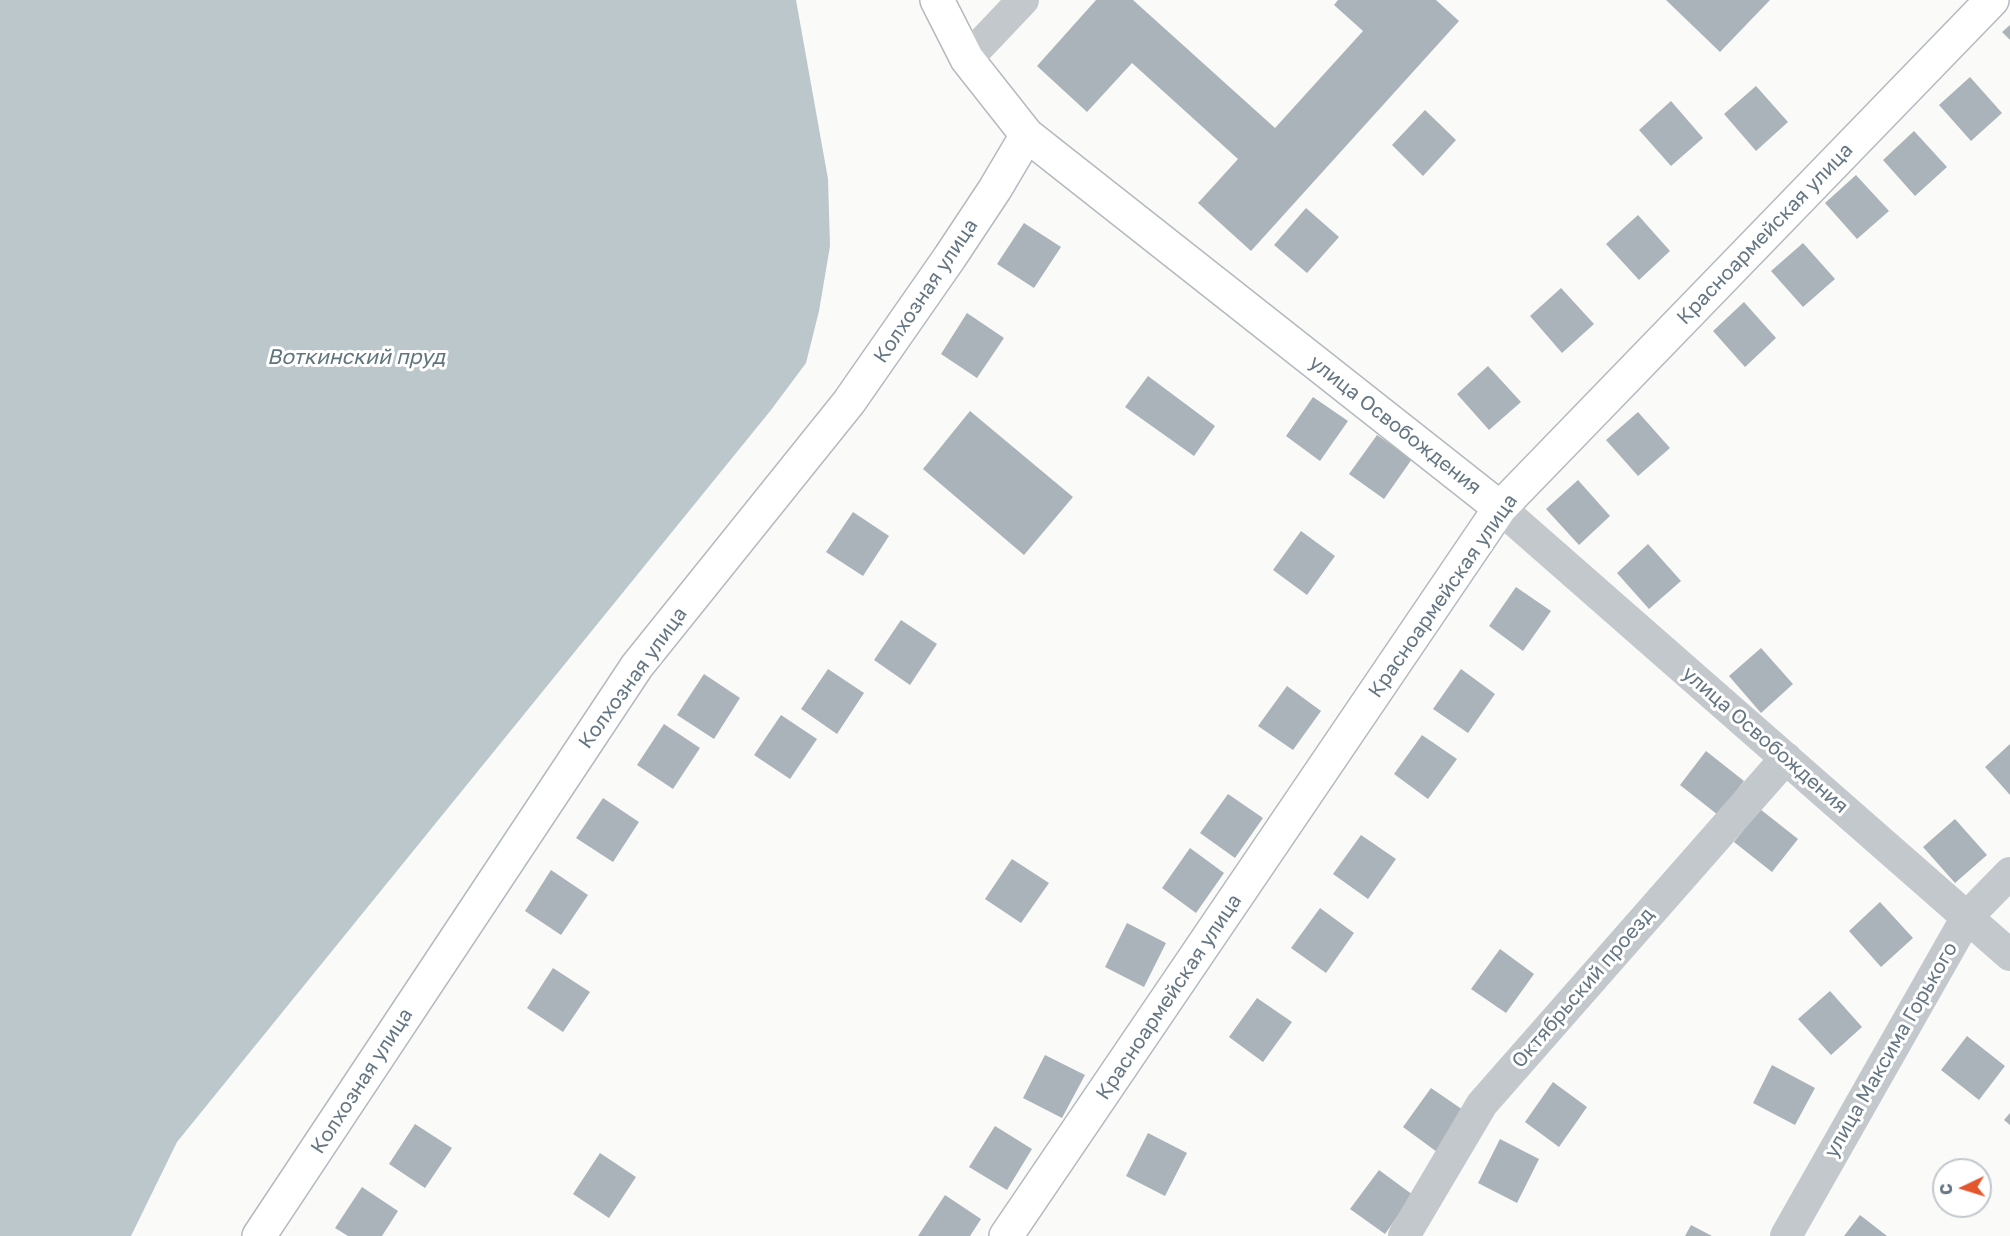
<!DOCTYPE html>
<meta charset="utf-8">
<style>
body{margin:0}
#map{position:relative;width:2010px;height:1236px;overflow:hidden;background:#fafaf8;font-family:"Golos Text",sans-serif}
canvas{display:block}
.north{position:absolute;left:1932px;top:1158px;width:60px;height:60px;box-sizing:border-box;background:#fff;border:2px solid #c1c8cd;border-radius:50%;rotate:266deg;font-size:16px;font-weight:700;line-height:24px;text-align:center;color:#657683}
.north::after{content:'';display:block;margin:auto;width:21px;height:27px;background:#e4572e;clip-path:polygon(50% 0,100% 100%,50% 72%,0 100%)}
</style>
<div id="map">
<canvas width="2010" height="1236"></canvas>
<div class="north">С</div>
</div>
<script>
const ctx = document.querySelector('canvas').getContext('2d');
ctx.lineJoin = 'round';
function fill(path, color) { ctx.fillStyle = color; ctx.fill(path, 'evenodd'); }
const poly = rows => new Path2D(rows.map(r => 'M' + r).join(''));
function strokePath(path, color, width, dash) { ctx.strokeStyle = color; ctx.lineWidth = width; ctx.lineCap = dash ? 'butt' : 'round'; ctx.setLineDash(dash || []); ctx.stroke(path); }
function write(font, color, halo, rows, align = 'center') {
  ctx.font = font + ' "Golos Text",sans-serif'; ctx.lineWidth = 6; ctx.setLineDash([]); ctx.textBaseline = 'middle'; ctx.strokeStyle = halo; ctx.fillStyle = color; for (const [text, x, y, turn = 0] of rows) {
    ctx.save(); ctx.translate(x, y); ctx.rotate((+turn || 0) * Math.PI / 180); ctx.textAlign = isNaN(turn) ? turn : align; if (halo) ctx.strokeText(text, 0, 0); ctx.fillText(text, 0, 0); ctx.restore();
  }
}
fill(poly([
 [0,0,796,0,828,179,830,246,819,311,806,363,771,410,177,1142,131,1236,0,1236]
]), '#bbc7cb');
fill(poly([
 [1096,0,1133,0,1275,128,1363,31,1334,5,1338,0,1436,0,1459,21,1251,251,1198,203,1238,159,1132,63,1087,112,1037,66],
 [1666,0,1770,0,1720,52],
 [2010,25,2010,40,2002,32],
 [1970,77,2002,113,1971,141,1939,105],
 [1756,86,1788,122,1756,151,1724,114],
 [1671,101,1703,138,1671,166,1639,130],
 [1425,110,1456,140,1423,176,1392,145],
 [1914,131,1947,167,1915,196,1883,160],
 [1856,175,1889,211,1857,239,1825,203],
 [1306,208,1339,237,1307,273,1274,245],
 [1638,215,1670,251,1639,280,1606,244],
 [1024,223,1061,247,1034,288,997,264],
 [1803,243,1835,279,1803,307,1771,271],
 [1561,288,1594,324,1562,353,1530,316],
 [1744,302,1776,338,1745,367,1713,331],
 [967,313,1004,338,977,378,941,354],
 [1488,366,1521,402,1489,430,1457,394],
 [1148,376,1215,426,1194,456,1125,407],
 [1313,397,1348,421,1320,461,1286,436],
 [970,411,1073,497,1024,555,923,469],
 [1638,412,1670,448,1638,476,1606,440],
 [1377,435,1412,459,1384,499,1349,474],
 [1578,480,1610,516,1579,545,1546,509],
 [853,512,889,536,863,576,826,552],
 [1301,531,1335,556,1307,595,1273,570],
 [1648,544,1681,581,1649,609,1617,573],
 [1516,587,1551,611,1523,651,1489,626],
 [901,620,937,644,910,685,874,660],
 [1761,648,1793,684,1761,713,1729,676],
 [828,669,864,693,837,734,801,709],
 [1461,669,1495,694,1468,733,1433,709],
 [704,674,740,698,714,739,677,715],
 [1287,686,1321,711,1293,750,1258,726],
 [781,715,817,739,790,779,754,755],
 [664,724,700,748,673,789,637,765],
 [1422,735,1457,759,1428,799,1394,774],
 [2010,744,2010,795,1985,767],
 [1706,751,1744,781,1718,815,1680,785],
 [1228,794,1263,818,1235,858,1200,833],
 [603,798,639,822,613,862,576,838],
 [1760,809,1798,839,1772,872,1734,842],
 [1955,819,1987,855,1955,883,1923,847],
 [1361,835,1396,859,1368,899,1333,874],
 [1190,848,1224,873,1196,913,1162,888],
 [1012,859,1049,883,1021,923,985,899],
 [551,870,588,895,561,935,525,911],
 [1880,902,1913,938,1881,967,1849,931],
 [1320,908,1354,933,1326,973,1291,948],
 [1127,923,1166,943,1144,987,1105,967],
 [1500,949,1534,974,1506,1013,1471,989],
 [553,968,590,992,563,1032,527,1008],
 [1830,991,1862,1027,1831,1055,1798,1019],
 [1257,998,1292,1022,1263,1062,1229,1037],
 [1967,1036,2005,1066,1979,1100,1941,1070],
 [1045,1055,1085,1075,1062,1118,1023,1098],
 [1772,1065,1815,1088,1795,1125,1753,1103],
 [1553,1082,1587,1107,1559,1147,1525,1122],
 [1431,1088,1466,1112,1437,1152,1403,1127],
 [2010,1113,2010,1125,2004,1120],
 [415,1124,452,1148,425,1188,389,1164],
 [995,1126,1032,1149,1007,1190,969,1167],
 [1148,1133,1187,1153,1165,1196,1126,1176],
 [1500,1139,1539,1159,1517,1203,1478,1183],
 [600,1153,636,1177,609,1218,573,1194],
 [1379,1170,1413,1195,1385,1234,1350,1209],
 [362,1187,398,1211,382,1236,348,1236,335,1228],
 [945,1195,981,1219,970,1236,918,1236],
 [1860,1215,1887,1236,1844,1236],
 [1691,1225,1712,1236,1685,1236]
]), '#aab3b9');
const secondary = poly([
 [937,0,967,59,1027,135,1500,508],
 [259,1236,637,666,849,402,950,257,995,189,1027,135],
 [1006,1236,1500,508,1992,0]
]);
strokePath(secondary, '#b3babf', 36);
strokePath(poly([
 [967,59,1023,0],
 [1500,508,2010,955],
 [1404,1236,1482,1104,1786,758],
 [1786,1236,1967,917,2010,873]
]), '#c3c8cc', 32);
strokePath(secondary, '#fff', 33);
write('20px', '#657683', '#fff', [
 ["Красноармейская улица",1765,234,-46],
 ["Колхозная улица",926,291,-56],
 ["улица Освобождения",1395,425,38],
 ["Красноармейская улица",1443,596,-55],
 ["Колхозная улица",633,678,-54],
 ["улица Освобождения",1765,740,41],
 ["Октябрьский проезд",1583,988,-49],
 ["Красноармейская улица",1169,997,-56],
 ["улица Максима Горького",1891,1050,-60],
 ["Колхозная улица",362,1081,-57]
]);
write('italic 21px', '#60757c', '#fff', [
 ["Воткинский пруд",356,357]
]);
</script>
